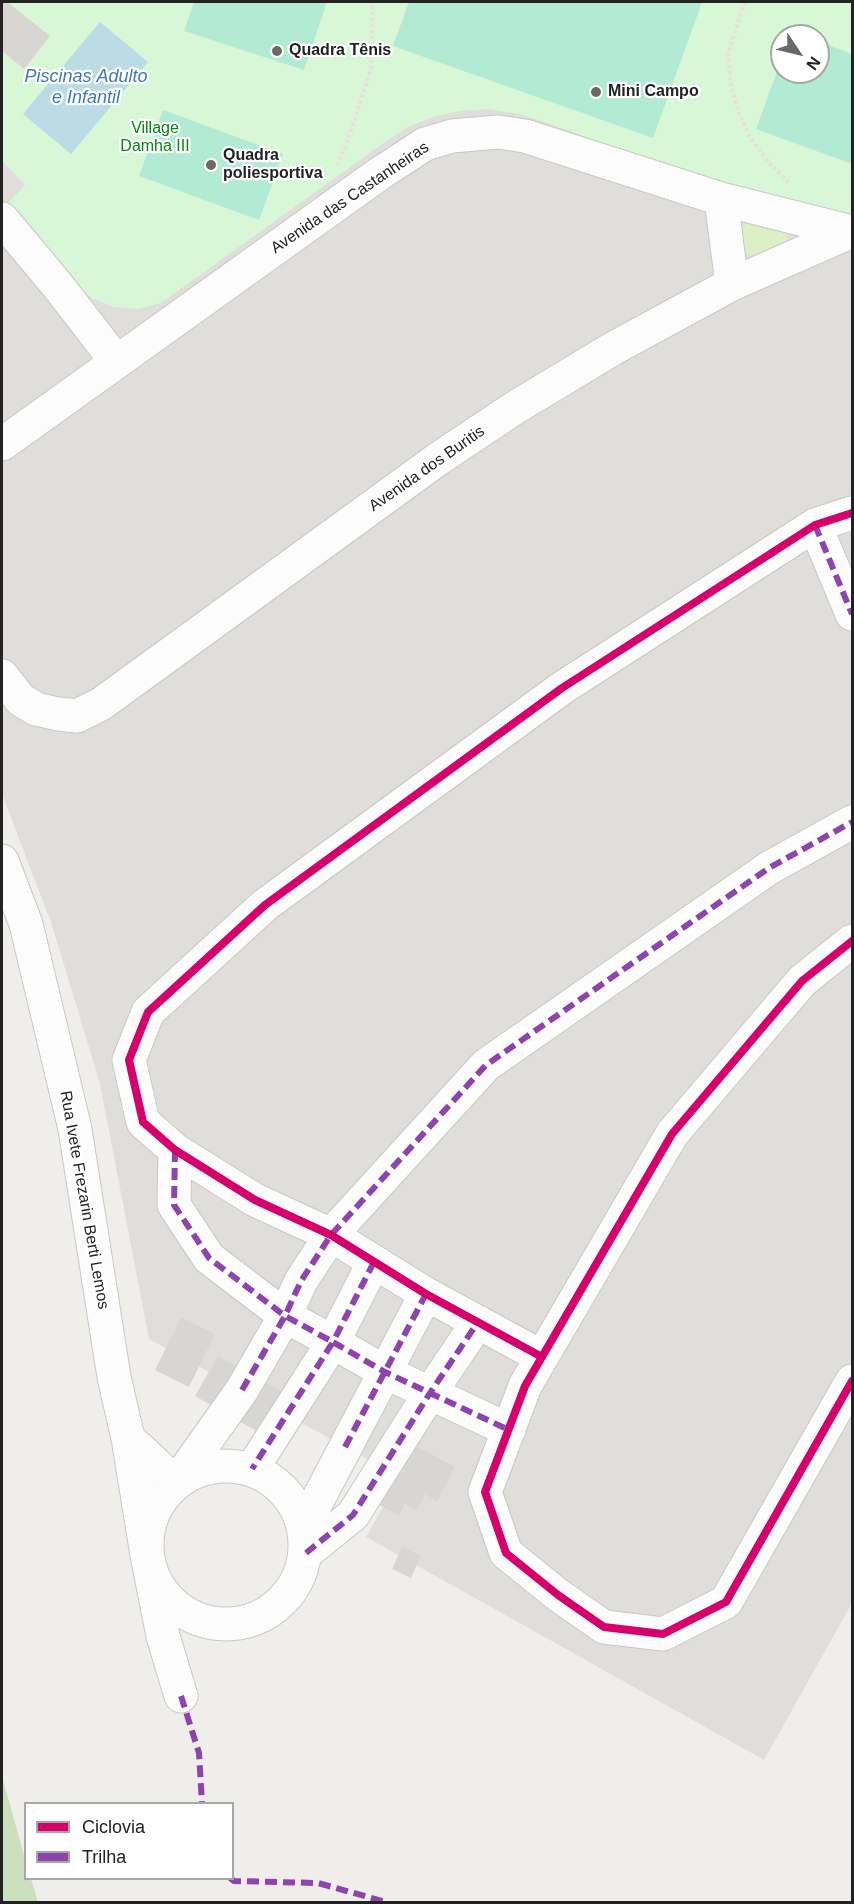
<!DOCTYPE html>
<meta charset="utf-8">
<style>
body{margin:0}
#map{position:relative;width:854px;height:1904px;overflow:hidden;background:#f0eeea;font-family:Helvetica,sans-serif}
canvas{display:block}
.frame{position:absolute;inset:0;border:3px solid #222;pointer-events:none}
.legend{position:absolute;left:24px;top:1802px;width:210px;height:78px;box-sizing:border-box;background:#fff;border:2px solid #a7a7a7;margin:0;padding:8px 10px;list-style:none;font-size:18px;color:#222}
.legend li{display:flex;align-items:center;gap:12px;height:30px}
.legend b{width:30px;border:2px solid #a7a7a7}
.north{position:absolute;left:770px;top:24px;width:60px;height:60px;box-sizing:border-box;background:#fff;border:2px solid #a7a7a7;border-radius:50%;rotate:125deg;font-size:16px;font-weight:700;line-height:24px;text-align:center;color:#222}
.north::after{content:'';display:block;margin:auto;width:21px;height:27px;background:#6a6968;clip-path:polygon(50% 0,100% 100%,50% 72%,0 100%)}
</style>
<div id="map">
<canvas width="854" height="1904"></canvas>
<div class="frame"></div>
<ul class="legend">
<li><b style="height:8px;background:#d6006c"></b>Ciclovia</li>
<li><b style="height:8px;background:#8e44ad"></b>Trilha</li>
</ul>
<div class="north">N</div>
</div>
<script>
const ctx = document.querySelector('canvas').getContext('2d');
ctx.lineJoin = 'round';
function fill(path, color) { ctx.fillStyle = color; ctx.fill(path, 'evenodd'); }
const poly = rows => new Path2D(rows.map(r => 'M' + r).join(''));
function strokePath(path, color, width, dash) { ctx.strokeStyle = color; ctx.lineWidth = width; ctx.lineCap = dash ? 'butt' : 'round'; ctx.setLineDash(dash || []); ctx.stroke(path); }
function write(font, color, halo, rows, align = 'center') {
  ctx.font = font + ' Helvetica,sans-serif'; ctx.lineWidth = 4.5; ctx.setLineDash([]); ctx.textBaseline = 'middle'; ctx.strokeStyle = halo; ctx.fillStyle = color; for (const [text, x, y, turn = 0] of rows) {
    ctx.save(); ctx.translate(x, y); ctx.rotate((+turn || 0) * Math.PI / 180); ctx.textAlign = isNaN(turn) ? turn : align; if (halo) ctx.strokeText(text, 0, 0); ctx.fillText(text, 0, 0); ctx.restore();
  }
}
fill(poly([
 [2,2,852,2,852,1603,764,1760,366,1537,400,1477,149,1339,100,1084,52,925,2,794],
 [782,36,818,36,818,72,782,72]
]), '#dfdedb');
fill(poly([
 [753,222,783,230,788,238,787,245,760,256,746,255,740,249,741,225]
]), '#dcefc7');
fill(poly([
 [2,1776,25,1859,26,1878,31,1879,38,1902,2,1902]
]), '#cae0bd');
fill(poly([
 [2,2,852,2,852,216,771,204,539,120,514,113,487,109,460,111,433,117,408,127,385,142,161,303,138,309,114,307,92,298,82,291,9,202,25,185,2,161],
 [782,36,818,36,818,72,782,72]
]), '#d7f7d7');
fill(poly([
 [194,2,327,2,304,70,184,31],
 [409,2,702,2,653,138,393,46],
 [818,41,852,54,852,164,756,129,782,58,782,72,818,72],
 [163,110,283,154,259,220,139,176]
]), '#b2ead3');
fill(poly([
 [100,22,148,62,71,154,23,114]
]), '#bcdce5');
fill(poly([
 [2,2,7,2,50,36,24,69,2,51],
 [181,1318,215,1334,189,1387,155,1370],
 [218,1356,290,1396,267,1437,195,1396],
 [408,1442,455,1467,437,1501,425,1494,417,1510,405,1504,399,1515,375,1503],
 [402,1547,421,1556,411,1578,392,1569]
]), '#d8d6d3');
const street = poly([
 [721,199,732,284],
 [2,219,58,286,116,361],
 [2,444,379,174,425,144,452,136,498,132,525,136,721,199,852,232],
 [815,525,852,614],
 [2,676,21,700,36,709,58,714,77,716,101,704,438,459,516,407,614,348,732,284,852,231],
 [2,861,26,924,75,1129,114,1377,128,1438,147,1555,163,1636,181,1696],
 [852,941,802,981,672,1134,525,1386,485,1492,506,1553,558,1595,604,1627,663,1634,726,1602,852,1381],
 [175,1150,174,1205,209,1258,285,1316,333,1342,252,1469],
 [374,1262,333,1342,385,1372,509,1430],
 [542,1357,426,1294,331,1235,255,1200,175,1150,143,1122,129,1060,148,1012,265,905,562,688,815,525,852,513],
 [128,1438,176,1483,242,1390,285,1316,301,1281,331,1235,486,1065,769,868,852,822],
 '147 1545a79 79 0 1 1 158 0a79 79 0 1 1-158 0Z',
 [304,1526,426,1294],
 [306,1553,353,1515,430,1393,478,1322]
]);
strokePath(street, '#c9c8c6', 35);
strokePath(poly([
 [745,2,728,54,731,86,739,113,751,139,771,165,788,182],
 [337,165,346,146,371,69,373,2]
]), '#edddda', 4, [3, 3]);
strokePath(street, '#fdfcfc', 33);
strokePath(poly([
 [815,525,852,614],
 [175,1150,174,1205,209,1258,285,1316,333,1342,252,1469],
 [374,1262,333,1342,385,1372,509,1430],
 [242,1390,285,1316,301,1281,331,1235,486,1065,769,868,852,822],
 [345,1447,426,1294],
 [306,1553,353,1515,430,1393,478,1322],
 [181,1696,199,1753,202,1804],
 [230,1878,234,1881,318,1883,386,1902]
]), '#8e44ad', 6, [12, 6]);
strokePath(poly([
 [852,941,802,981,672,1134,525,1386,485,1492,506,1553,558,1595,604,1627,663,1634,726,1602,852,1381],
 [542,1357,426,1294,331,1235,255,1200,175,1150,143,1122,129,1060,148,1012,265,905,562,688,815,525,852,513]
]), '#d6006c', 8);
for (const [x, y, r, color] of [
 [277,51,6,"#6a6968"],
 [596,92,6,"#6a6968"],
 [211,165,6,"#6a6968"]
]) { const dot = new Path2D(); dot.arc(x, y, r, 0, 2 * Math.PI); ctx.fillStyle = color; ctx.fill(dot); strokePath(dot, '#fff', 2); }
write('bold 16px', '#222', '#fff', [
 ["Quadra Tênis",289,51],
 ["Mini Campo",608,92],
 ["Quadra",223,156],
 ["poliesportiva",223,174]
], 'left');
write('16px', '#03870f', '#fff', [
 ["Village",155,129],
 ["Damha III",155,147]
]);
write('16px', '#222', '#fff', [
 ["Avenida das Castanheiras",350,198,-34],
 ["Avenida dos Buritis",427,469,-35],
 ["Rua Ivete Frezarin Berti Lemos",84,1200,80]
]);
write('italic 18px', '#4179b3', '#fff', [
 ["Piscinas Adulto",86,77],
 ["e Infantil",86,98]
]);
</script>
